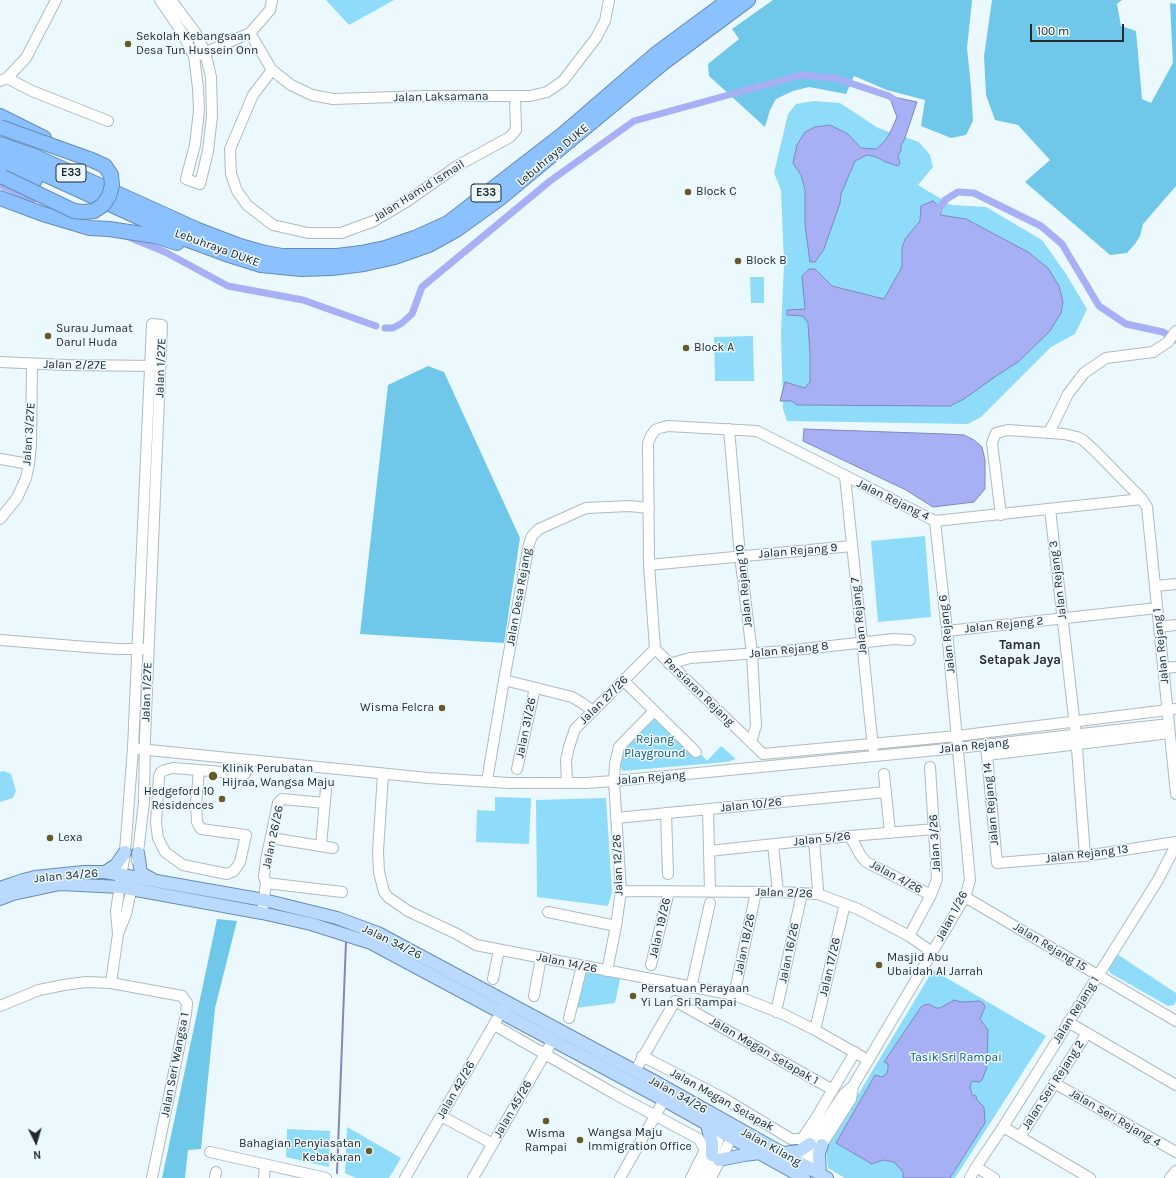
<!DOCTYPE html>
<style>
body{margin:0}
#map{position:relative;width:1176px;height:1178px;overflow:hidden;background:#ebf9ff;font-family:Karla,sans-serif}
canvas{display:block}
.north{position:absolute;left:16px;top:1122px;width:40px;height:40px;-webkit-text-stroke:3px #ebf9ff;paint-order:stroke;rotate:175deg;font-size:11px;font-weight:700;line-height:16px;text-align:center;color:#252a2c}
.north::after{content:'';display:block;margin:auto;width:14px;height:18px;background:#252a2c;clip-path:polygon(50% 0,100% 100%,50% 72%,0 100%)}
.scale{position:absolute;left:1030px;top:24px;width:94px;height:18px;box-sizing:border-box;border:2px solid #252a2c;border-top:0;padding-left:5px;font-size:12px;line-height:14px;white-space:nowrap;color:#252a2c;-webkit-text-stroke:3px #ebf9ff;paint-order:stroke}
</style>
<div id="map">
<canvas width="1176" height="1178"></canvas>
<div class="north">N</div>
<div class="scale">100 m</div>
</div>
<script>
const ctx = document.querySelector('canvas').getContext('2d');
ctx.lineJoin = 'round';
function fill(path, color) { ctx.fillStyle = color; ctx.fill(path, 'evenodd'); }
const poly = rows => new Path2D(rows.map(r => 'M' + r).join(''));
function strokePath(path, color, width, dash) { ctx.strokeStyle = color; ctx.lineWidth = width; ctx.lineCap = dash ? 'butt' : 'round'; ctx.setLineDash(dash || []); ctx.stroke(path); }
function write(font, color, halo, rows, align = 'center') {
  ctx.font = font + ' Karla,sans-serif'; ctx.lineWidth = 3; ctx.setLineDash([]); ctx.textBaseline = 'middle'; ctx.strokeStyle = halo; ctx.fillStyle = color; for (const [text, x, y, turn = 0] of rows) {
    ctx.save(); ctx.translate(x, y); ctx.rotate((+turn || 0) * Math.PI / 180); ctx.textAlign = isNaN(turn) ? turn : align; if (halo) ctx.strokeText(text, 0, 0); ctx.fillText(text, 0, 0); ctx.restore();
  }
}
fill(poly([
 [326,0,394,0,349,25],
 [814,101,840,103,878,128,919,142,930,155,933,167,918,185,951,205,986,207,1042,240,1066,274,1087,309,1075,334,1051,347,981,417,968,424,787,421,783,409,781,333,784,263,781,190,774,173,788,114,796,104],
 [750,277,764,277,764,303,751,303],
 [753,336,754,381,715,381,714,337],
 [925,536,931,617,878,622,871,541],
 [655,719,695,758,702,755,707,761,721,746,736,759,726,762,623,771,619,765,623,750,634,737],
 [3,771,11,774,16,791,13,798,0,802,0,772],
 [495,797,531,798,529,844,476,842,477,810,495,811],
 [606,798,612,892,608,906,537,897,536,800],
 [1117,954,1176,993,1176,1001,1174,1005,1168,1006,1110,973,1108,967],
 [933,970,1046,1036,955,1178,845,1178,828,1168,826,1148],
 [588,972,620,979,615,1003,576,1008,582,976],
 [347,1127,401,1158,389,1178,356,1178,345,1173],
 [287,1129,330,1131,329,1167,286,1157]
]), '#8fdbfa');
fill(poly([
 [773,0,972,0,967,48,971,87,973,121,966,135,951,138,921,126,925,100,887,90,854,76,846,94,809,87,793,91,776,99,770,110,765,127,709,76,708,64,739,39,732,29],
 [992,0,1122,0,1117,4,1121,26,1136,31,1142,99,1151,103,1173,63,1170,3,1176,4,1176,186,1143,224,1140,236,1135,244,1127,253,1110,255,1025,182,1050,160,1018,125,995,120,986,95,984,56],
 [428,366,444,372,520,538,504,643,360,634,388,385],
 [217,919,237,921,215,1008,201,1149,188,1150,185,1178,162,1178]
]), '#6fc7ea');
const water = poly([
 [889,96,917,102,905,138,901,146,901,151,898,155,900,164,898,166,886,162,876,157,867,155,855,161,841,194,840,203,824,249,815,262,810,262,805,225,805,190,801,175,793,163,797,145,805,132,815,127,830,125,848,134,861,148,876,149,883,143,889,135,897,117,889,96],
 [933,201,942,209,940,215,966,219,1028,252,1048,268,1059,286,1063,302,1061,313,1050,331,1018,362,996,376,964,399,950,406,797,405,792,401,780,401,785,382,805,388,810,382,810,354,808,323,803,316,787,315,787,310,805,309,802,276,809,269,815,269,832,286,884,299,902,267,902,248,905,239,920,221,921,206,933,201],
 [804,429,946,434,964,435,974,440,982,447,985,460,985,489,974,502,933,507,906,490,803,441,804,429],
 [954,1000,961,1002,979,1001,983,1003,985,1007,980,1019,988,1030,987,1067,982,1080,979,1082,972,1081,970,1087,972,1095,976,1096,977,1100,984,1107,985,1123,950,1178,903,1178,903,1172,894,1162,883,1160,872,1164,836,1143,875,1075,882,1077,887,1073,888,1069,888,1064,884,1062,921,1007,924,1005,929,1004,936,1008,940,1008,954,1000]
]);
fill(water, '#a7b0f5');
strokePath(water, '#8088b9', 1);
strokePath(poly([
 [337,1173,346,941]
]), '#8088b9', 2);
strokePath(poly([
 [0,185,33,199],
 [935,215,945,200,958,192,974,193,1041,226,1062,244,1099,306,1126,324,1163,332,1176,340],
 [126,236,165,252,228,286,303,300,376,326],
 [385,328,393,328,402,323,412,314,422,287,550,181,634,121,801,75,835,78,889,96,896,101]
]), '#a7b0f5', 7);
const minor = poly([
 [160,0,181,31,194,56,198,88,199,111,195,145,186,179,200,184,208,151,212,116,211,77,205,52,195,32,171,0],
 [250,33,272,70,291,85,312,95,333,99,425,96,530,96,547,92,563,81,596,38,605,21,609,0],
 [199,55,250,33,270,10,272,0],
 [272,70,253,95,230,149,231,174,237,191,247,205,273,225,308,233,341,233,374,221,406,202,457,166,510,137,516,130,515,96],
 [7,78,32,91,108,121],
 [0,81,7,78,26,58,56,0],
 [0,362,66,365,157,366],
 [729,429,740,556,752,654,756,726,751,742],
 [1048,433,1054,423,1068,394,1084,373,1106,358,1153,352,1168,342,1176,331],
 [0,459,29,464],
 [845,476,873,748],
 [1142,499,935,521,757,431,668,426,660,428,655,430,651,436,648,443,649,565,655,649,763,754,957,736,1176,709],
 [1050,509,1076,735,1085,856],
 [1001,515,992,443,996,433,1008,430,1064,434,1077,437,1083,440,1095,451,1142,499,1147,507,1176,794],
 [0,519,17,498,26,478,29,464,31,445,32,365],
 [649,565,852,546],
 [1155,586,1176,584],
 [1159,627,1176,625],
 [947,631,1157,608],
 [0,640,87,647,118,649,144,649],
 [669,664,690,658,785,651,894,639,910,640],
 [1163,668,1176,667],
 [504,680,572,697,582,703,593,711],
 [624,681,696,752],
 [986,745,997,863,1085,856,1176,842],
 [139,749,428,778,510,783,586,783,614,781,958,748,1169,724],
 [987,755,1170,733],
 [517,769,535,688],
 [199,770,196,805,197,822,201,829,246,835,240,862,234,871,227,874,183,865,165,852,158,838,156,823,159,776,161,772,165,770,173,768,199,770,245,774],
 [383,774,378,851,379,872,384,892,388,897,408,911,457,934,476,945,734,995,783,1014,815,1030,868,1060],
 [884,774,890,833],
 [487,781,504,680,529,544,532,536,539,529,586,508,629,506,649,508],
 [567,783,566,760,569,747,575,729,655,649],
 [708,809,710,891],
 [666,813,668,874],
 [616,818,886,792],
 [850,836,861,856,866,862,931,895],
 [271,838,333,848],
 [814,841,818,890],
 [773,845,778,892],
 [321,846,326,789],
 [709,851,850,836,935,829],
 [266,883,342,892],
 [621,891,778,892,818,894,858,909,909,936,932,952],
 [965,897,1176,1021],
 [548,912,616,926],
 [262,913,266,883,264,877,266,860,278,803,282,799,325,803],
 [118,934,116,911,125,852,133,748,152,324,162,325,145,738,144,802,137,861],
 [909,936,931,895,937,879,930,767],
 [651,965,669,891],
 [607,971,616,926,621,891,614,781,615,764,619,747,654,711],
 [493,979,499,950],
 [111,983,118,934,126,914,133,882],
 [691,988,710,903],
 [734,995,756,892],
 [534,996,541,957],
 [0,1006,39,990,64,985,86,982,111,983,182,996,187,1003,186,1014,152,1178],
 [776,1012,802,893],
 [569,1018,582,966],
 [1068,1022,1176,1085],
 [494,1025,613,1093,699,1139,705,1150,691,1178],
 [815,1030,845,904],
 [642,1056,723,1098,791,1139,802,1139,816,1118,855,1052],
 [635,1071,675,1001,833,1090],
 [1054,1083,1176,1152],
 [441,1116,493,1144],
 [1003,1127,1090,1178],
 [1020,1137,1087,1033],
 [210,1152,326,1178],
 [976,1167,994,1178],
 [794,1169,843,1095,853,1086,965,897,970,880,947,631,935,521],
 [803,1174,851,1099,853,1086],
 [215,1178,216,1172],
 [264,1178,265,1165],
 [405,1178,504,1007],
 [473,1178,553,1040],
 [620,1178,664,1100],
 [702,1178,724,1127],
 [711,1178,735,1131],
 [970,1178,976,1167,1003,1127,1158,880,1176,845],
 [1170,1178,1176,1171]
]);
const major = poly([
 [138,853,141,873,152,879],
 [105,872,116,865,125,852],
 [0,888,23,880,35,877,84,872,105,872,264,900,337,918,378,933,654,1081,827,1178],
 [0,899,13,894,60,884,120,887,262,913,311,924,371,943,664,1100,804,1178],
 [706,1122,712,1143,712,1155],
 [784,1153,799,1151,810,1144],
 [719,1160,744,1155,760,1153],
 [820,1174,819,1153,822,1145]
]);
const highway = poly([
 [0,116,44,138],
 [0,144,32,155,198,230,240,246,261,252,282,256,337,256,361,253,385,248,417,237,448,223,562,135,656,54,729,0],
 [0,155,9,158,188,240,226,254,261,265,301,269,332,268,364,264,395,257,429,245,456,230,499,199,663,63,748,0],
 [0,166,35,180],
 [0,198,43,214,90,228,109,229,155,236,177,243]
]);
strokePath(minor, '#aebbc0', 12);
strokePath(major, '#678cb4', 14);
strokePath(highway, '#678cb4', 16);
strokePath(minor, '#fff', 10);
strokePath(major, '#b9dafe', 12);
strokePath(highway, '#8bc1fe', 14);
const highwayBridge = poly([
 [0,127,92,160,105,166,111,175,112,185,109,196,103,205,94,211,83,212,74,211,3,177]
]);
strokePath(highwayBridge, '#678cb4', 16, []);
strokePath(highwayBridge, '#8bc1fe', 14);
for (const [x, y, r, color] of [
 [128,44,4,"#665a26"],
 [688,192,4,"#665a26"],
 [738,261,4,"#665a26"],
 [48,336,4,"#665a26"],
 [686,348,4,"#665a26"],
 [442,708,4,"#665a26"],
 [213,776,5,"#665a26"],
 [222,799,4,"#665a26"],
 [50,838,4,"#665a26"],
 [879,965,4,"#665a26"],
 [633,996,4,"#665a26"],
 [546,1121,4,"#665a26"],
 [580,1140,4,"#665a26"],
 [369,1151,4,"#665a26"]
]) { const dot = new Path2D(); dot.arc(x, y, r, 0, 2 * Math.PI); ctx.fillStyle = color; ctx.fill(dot); strokePath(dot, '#ebf9ff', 1.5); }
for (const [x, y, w] of [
 [71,173,30],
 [486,193,30]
]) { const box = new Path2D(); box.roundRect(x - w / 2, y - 9, w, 18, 3); ctx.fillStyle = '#ebf9ff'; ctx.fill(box); strokePath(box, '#252a2c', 1); }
write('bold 11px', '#252a2c', null, [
 ["E33",71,173],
 ["E33",486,193]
]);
write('12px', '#252a2c', '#ebf9ff', [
 ["Sekolah Kebangsaan",136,37],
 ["Desa Tun Hussein Onn",136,51],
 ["Block C",696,192],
 ["Block B",746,261],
 ["Surau Jumaat",56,329],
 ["Darul Huda",56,343],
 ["Block A",694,348],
 ["Wisma Felcra",434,708,"right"],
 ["Klinik Perubatan",222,769],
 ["Hijraa, Wangsa Maju",222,783],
 ["Hedgeford 10",214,792,"right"],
 ["Residences",214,806,"right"],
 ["Lexa",58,838],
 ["Masjid Abu",887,958],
 ["Ubaidah Al Jarrah",887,972],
 ["Persatuan Perayaan",641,989],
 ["Yi Lan Sri Rampai",641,1003],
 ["Wangsa Maju",588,1133],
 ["Immigration Office",588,1147],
 ["Wisma",546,1134,"center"],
 ["Rampai",546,1148,"center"],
 ["Bahagian Penyiasatan",361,1144,"right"],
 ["Kebakaran",361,1158,"right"]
], 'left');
write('12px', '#252a2c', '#ebf9ff', [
 ["Jalan Laksamana",441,97,-1],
 ["Lebuhraya DUKE",553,155,-40],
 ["Jalan Hamid Ismail",419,191,-32],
 ["Lebuhraya DUKE",217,248,20],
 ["Jalan 2/27E",75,365,1],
 ["Jalan 1/27E",161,368,-88],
 ["Jalan 3/27E",29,434,-86],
 ["Jalan Rejang 4",893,500,26],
 ["Jalan Rejang 9",798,551,-5],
 ["Jalan Rejang 3",1058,580,-97],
 ["Jalan Rejang 10",744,586,-96],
 ["Jalan Desa Rejang",519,597,-80],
 ["Jalan Rejang 7",859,616,-96],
 ["Jalan Rejang 2",1004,625,-6],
 ["Jalan Rejang 6",947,634,-96],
 ["Jalan Rejang 1",1161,646,-96],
 ["Jalan Rejang 8",789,650,-6],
 ["Jalan 1/27E",147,692,-88],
 ["Persiaran Rejang",699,692,44],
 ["Jalan 27/26",604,700,-45],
 ["Jalan 31/26",526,728,-78],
 ["Jalan Rejang",974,746,-6],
 ["Jalan Rejang",651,778,-5],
 ["Jalan Rejang 14",991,804,-95],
 ["Jalan 10/26",751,805,-6],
 ["Jalan 26/26",273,837,-78],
 ["Jalan 5/26",822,839,-6],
 ["Jalan 3/26",935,843,-93],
 ["Jalan Rejang 13",1087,854,-7],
 ["Jalan 12/26",618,865,-92],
 ["Jalan 34/26",66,876,-5],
 ["Jalan 4/26",896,877,28],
 ["Jalan 2/26",784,893,2],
 ["Jalan 1/26",952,916,-62],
 ["Jalan 19/26",660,928,-77],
 ["Jalan 34/26",392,942,26],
 ["Jalan 18/26",745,944,-78],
 ["Jalan Rejang 15",1050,947,31],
 ["Jalan 16/26",789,953,-78],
 ["Jalan 14/26",567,963,12],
 ["Jalan 17/26",830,967,-77],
 ["Jalan Rejang 1",1076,1010,-58],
 ["Jalan Megan Setapak 1",764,1051,30],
 ["Jalan Seri Wangsa 1",175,1065,-79],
 ["Jalan Seri Rejang 2",1053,1085,-57],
 ["Jalan 42/26",456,1090,-60],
 ["Jalan 34/26",678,1095,29],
 ["Jalan Megan Setapak",722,1100,29],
 ["Jalan 45/26",513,1109,-60],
 ["Jalan Seri Rejang 4",1115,1118,30],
 ["Jalan Kilang",771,1147,29]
]);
write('12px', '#115971', '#ebf9ff', [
 ["Rejang",655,740],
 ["Playground",655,754],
 ["Tasik Sri Rampai",956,1058]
]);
write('bold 13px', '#252a2c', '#ebf9ff', [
 ["Taman",1020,645],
 ["Setapak Jaya",1020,660]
]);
</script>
